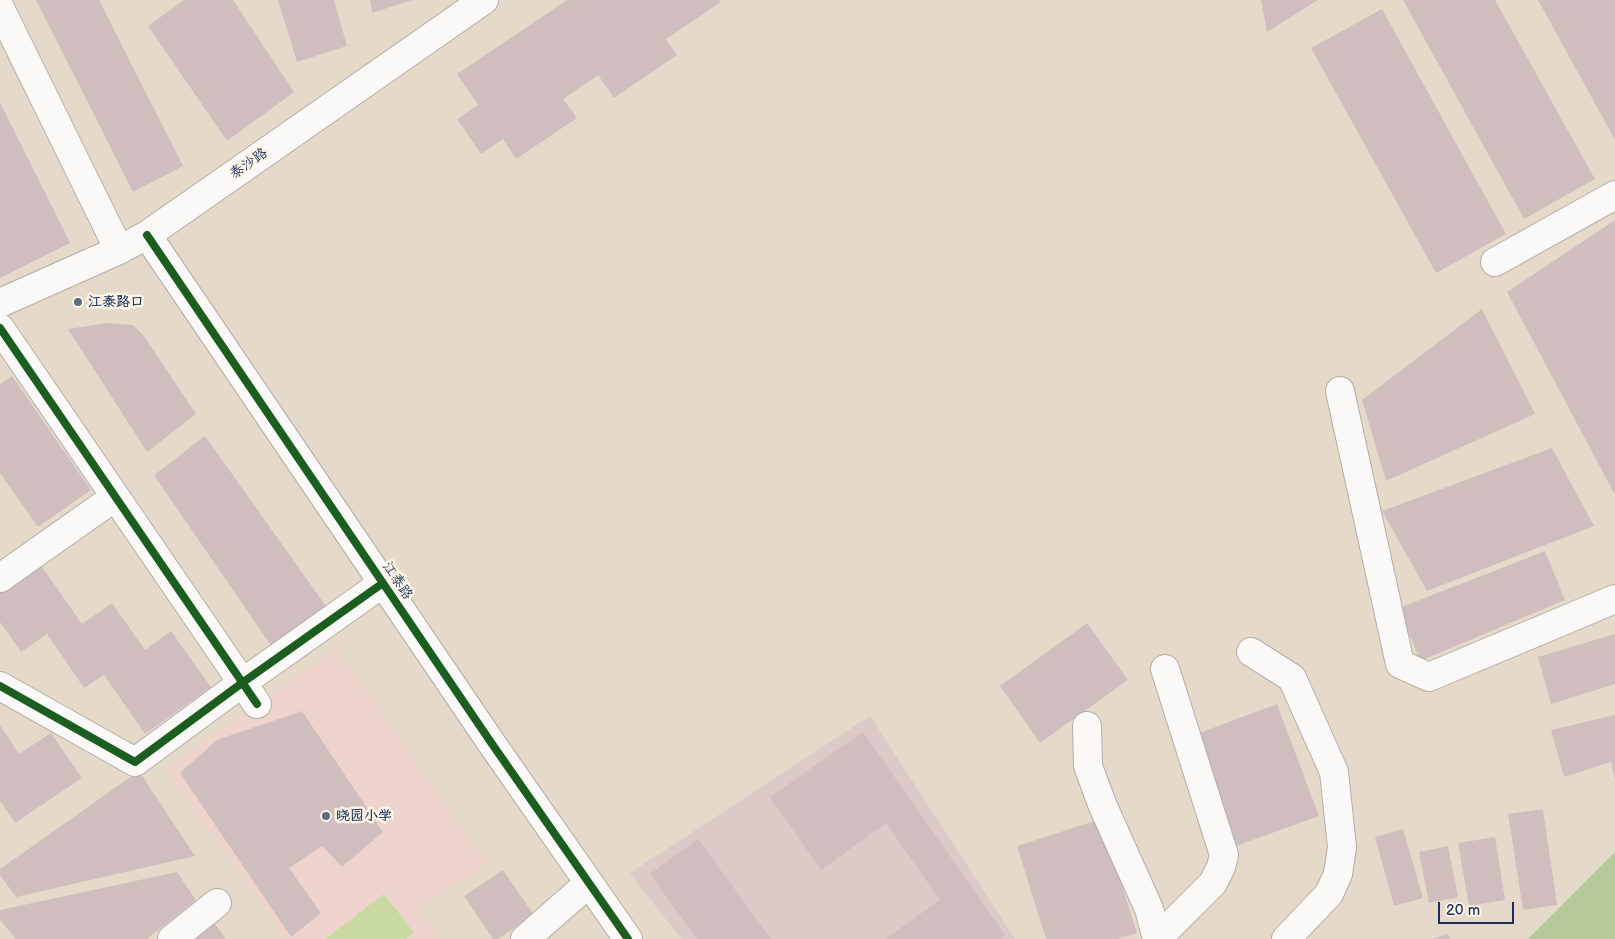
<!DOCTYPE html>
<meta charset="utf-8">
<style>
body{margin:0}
#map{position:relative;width:1615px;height:939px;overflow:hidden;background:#e5dac9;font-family:"Balsamiq Sans",sans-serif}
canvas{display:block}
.scale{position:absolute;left:1438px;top:902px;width:76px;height:22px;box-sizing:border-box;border:2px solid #1b2f5e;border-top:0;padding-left:6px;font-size:15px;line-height:18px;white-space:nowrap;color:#1b2f5e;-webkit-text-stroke:4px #fcf5e5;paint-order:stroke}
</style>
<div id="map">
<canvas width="1615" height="939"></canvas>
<div class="scale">20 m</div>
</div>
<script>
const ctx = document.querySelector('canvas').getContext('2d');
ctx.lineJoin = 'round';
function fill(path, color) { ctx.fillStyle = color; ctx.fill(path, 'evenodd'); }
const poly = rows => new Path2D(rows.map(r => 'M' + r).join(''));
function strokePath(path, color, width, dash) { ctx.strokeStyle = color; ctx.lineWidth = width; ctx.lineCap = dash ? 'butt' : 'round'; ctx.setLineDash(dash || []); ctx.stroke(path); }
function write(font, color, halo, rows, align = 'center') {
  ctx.font = font + ' "Balsamiq Sans","LXGW WenKai TC",sans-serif'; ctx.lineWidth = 5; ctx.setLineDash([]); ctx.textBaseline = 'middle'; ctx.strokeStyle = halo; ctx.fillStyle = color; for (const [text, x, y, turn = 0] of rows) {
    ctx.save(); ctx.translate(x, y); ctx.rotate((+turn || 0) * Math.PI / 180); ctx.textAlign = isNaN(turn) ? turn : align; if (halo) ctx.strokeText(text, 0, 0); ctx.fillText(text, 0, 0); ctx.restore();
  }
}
fill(poly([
 [337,649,486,863,420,909,441,939,287,939,165,769]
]), '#efd4ce');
fill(poly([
 [870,716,1015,939,681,939,630,873]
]), '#dbcac7');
fill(poly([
 [384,894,414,933,406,939,325,939]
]), '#c9d9a2');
fill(poly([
 [1615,852,1615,939,1528,939]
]), '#b5c899');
fill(poly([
 [36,0,99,0,183,166,133,192],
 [184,0,233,0,294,92,227,141,148,26],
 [278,0,334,0,347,46,297,62],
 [370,0,412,0,372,13],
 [567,0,719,0,721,2,666,39,677,55,614,98,598,75,563,99,577,118,516,159,503,139,481,154,457,119,478,105,457,74],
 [1261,0,1318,0,1267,32],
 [1403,0,1495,0,1595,179,1524,219],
 [1538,0,1615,0,1615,140],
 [1382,9,1506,234,1436,273,1311,48],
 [0,102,70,243,0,278],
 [1615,220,1615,495,1507,292],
 [1482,309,1535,414,1386,481,1362,400],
 [108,323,133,325,144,336,196,414,147,452,68,329],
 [12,376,91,490,38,527,0,473,0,384],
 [205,436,328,609,272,647,154,475],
 [1552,448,1594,526,1427,591,1382,511],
 [1545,551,1565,600,1420,661,1399,608],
 [40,564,82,624,112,603,145,650,171,631,211,687,145,734,104,675,84,688,47,634,21,652,0,622,0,592],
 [1087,623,1128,680,1040,743,1000,686],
 [1615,634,1615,684,1551,704,1538,657],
 [1277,704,1319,816,1236,846,1194,735],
 [302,711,383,832,342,867,322,846,289,868,321,913,291,937,180,773,217,740],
 [1615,715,1615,780,1611,762,1564,777,1551,730],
 [0,725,19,754,51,733,82,778,15,823,0,801],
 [863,732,1005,935,1000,939,885,939,940,900,886,823,821,870,770,797],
 [139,771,195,856,16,897,0,875,0,869],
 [1543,809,1557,905,1523,910,1508,814],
 [1101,819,1137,933,1117,939,1046,939,1017,846],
 [1403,829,1423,898,1394,906,1375,837],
 [1495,837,1505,900,1469,906,1458,843],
 [698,839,771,939,697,939,650,874],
 [1448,846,1458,897,1429,903,1419,852],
 [503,870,534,915,498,939,493,939,464,896],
 [177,872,196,900,147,939,16,939,0,920,0,910],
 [214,923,226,939,193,939],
 [1448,934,1450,939,1432,939]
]), '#d0bebf');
const minor = poly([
 [0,8,119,250],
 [147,235,490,741,628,939],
 [1495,262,1615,195],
 [0,303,119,250,147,235,484,0],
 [0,328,257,704],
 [1340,391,1400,664,1429,677,1615,599],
 [0,578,115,497],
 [1251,652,1292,678,1334,772,1342,847,1338,874,1329,894,1286,939],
 [0,686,135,762,242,683,383,583],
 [1087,726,1088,766,1102,804,1149,909,1157,939],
 [172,939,217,903],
 [525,939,589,883],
 [1157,939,1213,883,1221,867,1224,855,1165,669]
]);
strokePath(minor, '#b2ada7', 30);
strokePath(minor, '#fbf9f7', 28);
strokePath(poly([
 [147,235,490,741,628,939],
 [0,328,257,704],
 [0,686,135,762,242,683,383,583]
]), '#1b5e20', 8);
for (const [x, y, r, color] of [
 [78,302,5,"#626b83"],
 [326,816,5,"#626b83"]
]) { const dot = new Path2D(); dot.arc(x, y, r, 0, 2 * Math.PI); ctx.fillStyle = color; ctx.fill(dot); strokePath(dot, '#fcf5e5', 2); }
write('14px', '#1b2f5e', '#fcf5e5', [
 ["泰沙路",249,164,-35],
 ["江泰路",397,581,56]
]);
write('bold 14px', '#1b2f5e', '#fcf5e5', [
 ["江泰路口",88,302],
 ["晓园小学",336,816]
], 'left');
</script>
